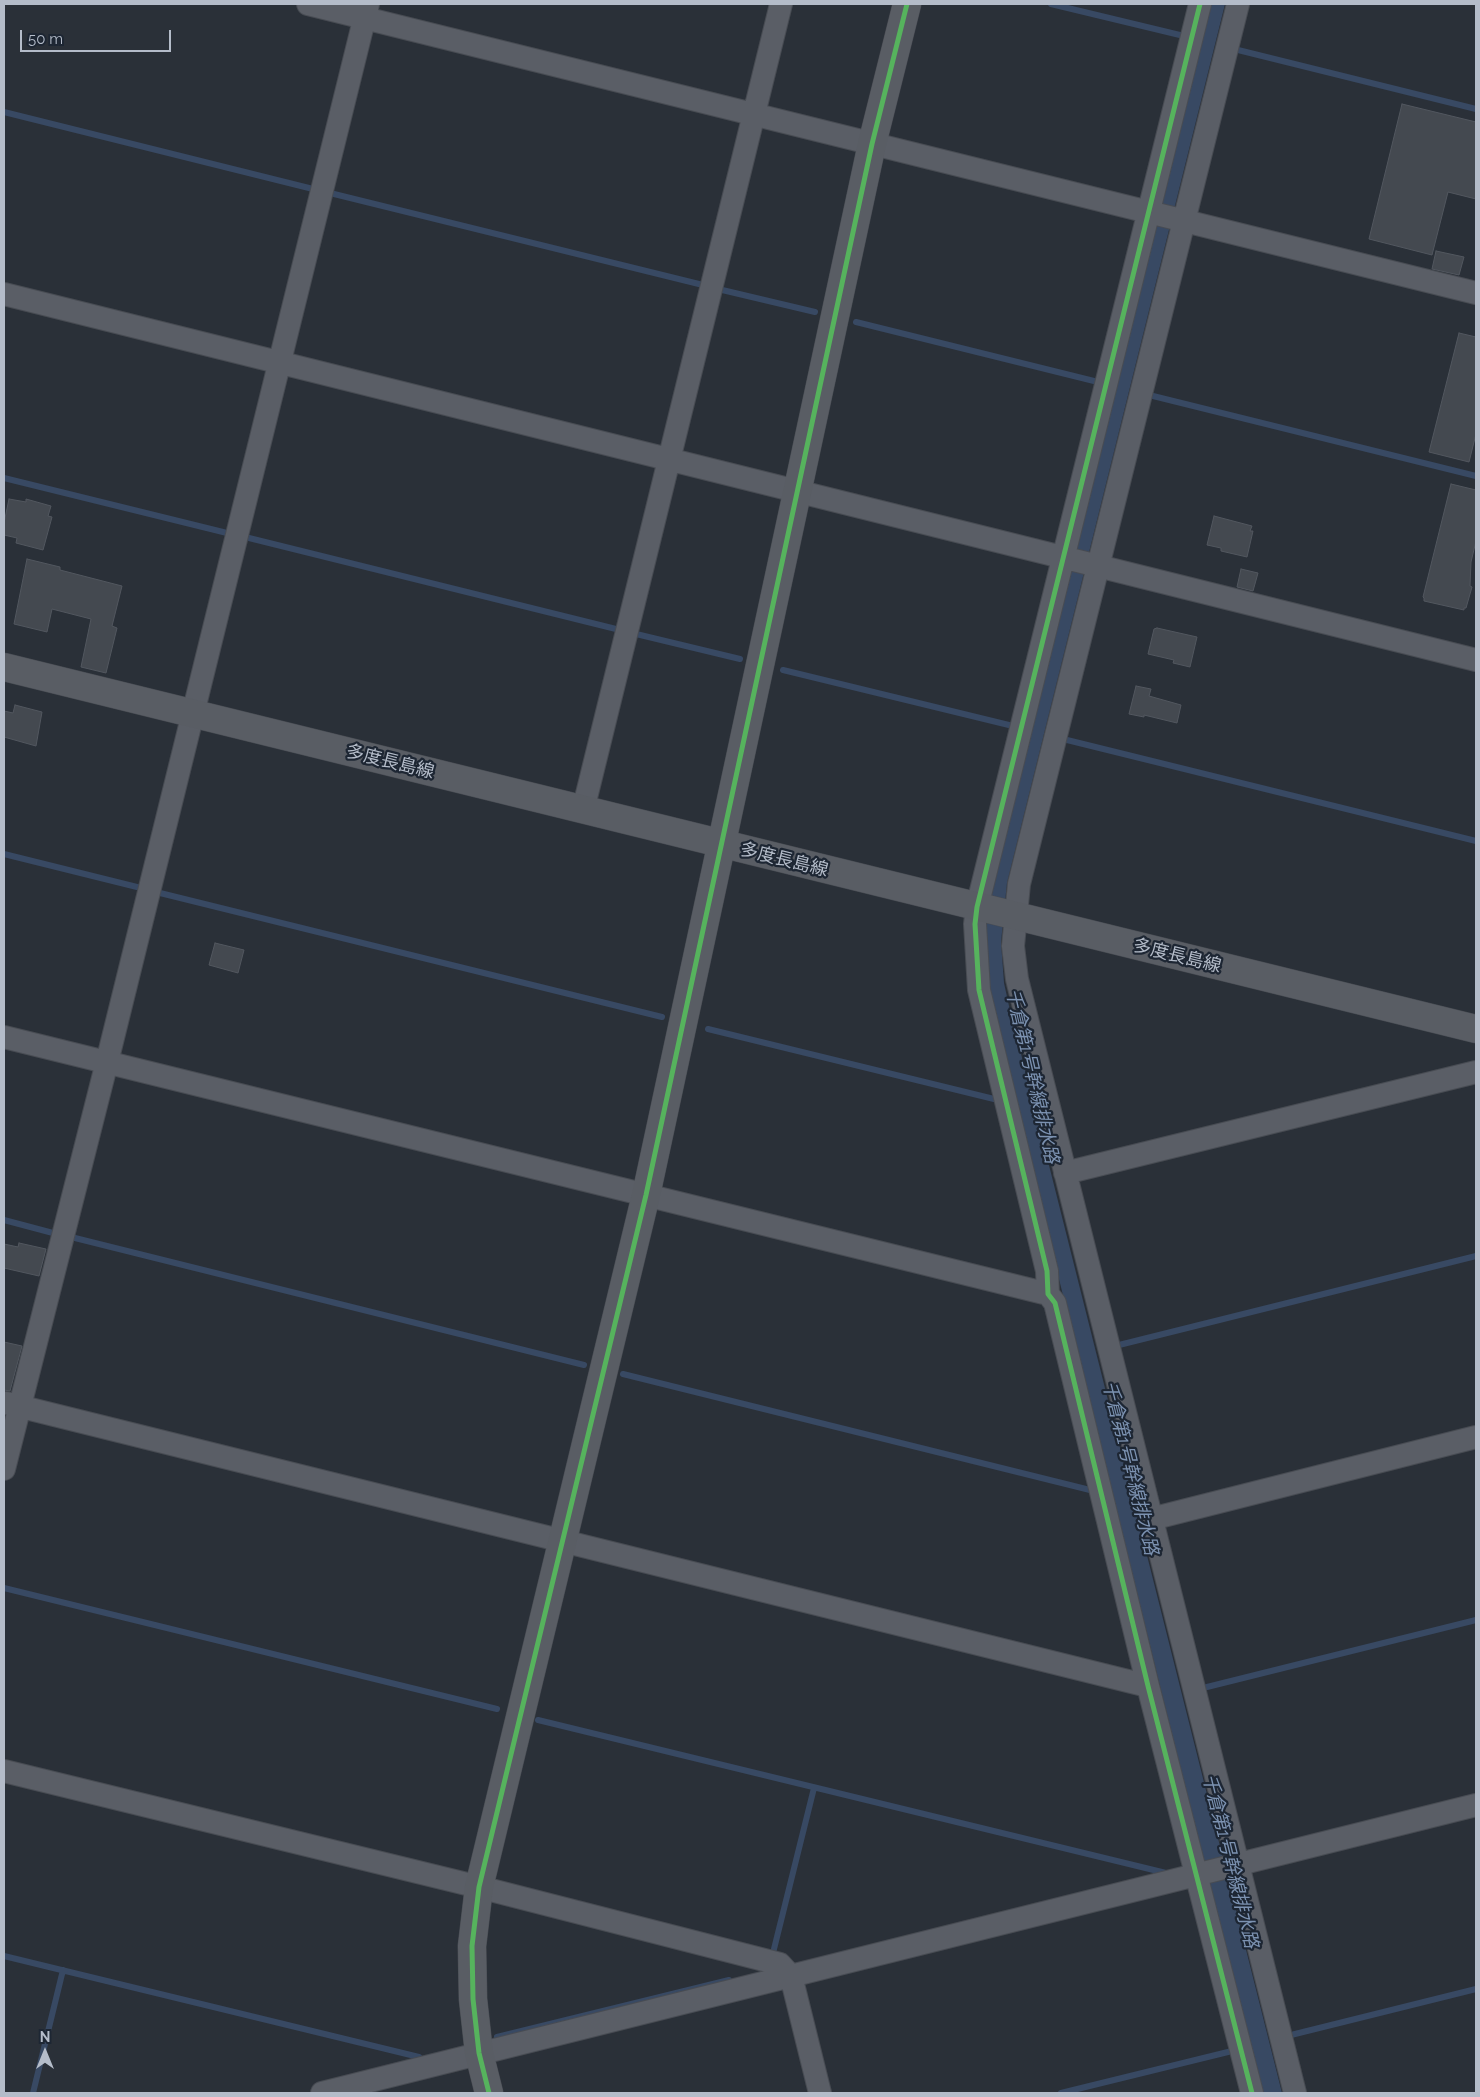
<!DOCTYPE html>
<meta charset="utf-8">
<style>
body{margin:0}
#map{position:relative;width:1480px;height:2097px;overflow:hidden;background:#2a3038;font-family:Raleway,sans-serif}
canvas{display:block}
.frame{position:absolute;inset:0;border:5px solid #b4bcc9;pointer-events:none}
.north{position:absolute;left:20px;top:2027px;width:50px;height:50px;-webkit-text-stroke:4px #1d2633;paint-order:stroke;rotate:0deg;font-size:14px;font-weight:700;line-height:20px;text-align:center;color:#b4bcc9}
.north::after{content:'';display:block;margin:auto;width:18px;height:22px;background:#b4bcc9;clip-path:polygon(50% 0,100% 100%,50% 72%,0 100%)}
.scale{position:absolute;left:20px;top:30px;width:151px;height:22px;box-sizing:border-box;border:2px solid #b4bcc9;border-top:0;padding-left:6px;font-size:15px;line-height:18px;white-space:nowrap;color:#b4bcc9;-webkit-text-stroke:4px #1d2633;paint-order:stroke}
</style>
<div id="map">
<canvas width="1480" height="2097"></canvas>
<div class="frame"></div>
<div class="north">N</div>
<div class="scale">50 m</div>
</div>
<script>
const ctx = document.querySelector('canvas').getContext('2d');
ctx.lineJoin = 'round';
function fill(path, color) { ctx.fillStyle = color; ctx.fill(path, 'evenodd'); }
const poly = rows => new Path2D(rows.map(r => 'M' + r).join(''));
function strokePath(path, color, width, dash) { ctx.strokeStyle = color; ctx.lineWidth = width; ctx.lineCap = dash ? 'butt' : 'round'; ctx.setLineDash(dash || []); ctx.stroke(path); }
function write(font, color, halo, rows, align = 'center') {
  ctx.font = font + ' Raleway,"Noto Sans JP",sans-serif'; ctx.lineWidth = 4.5; ctx.setLineDash([]); ctx.textBaseline = 'middle'; ctx.strokeStyle = halo; ctx.fillStyle = color; for (const [text, x, y, turn = 0] of rows) {
    ctx.save(); ctx.translate(x, y); ctx.rotate((+turn || 0) * Math.PI / 180); ctx.textAlign = isNaN(turn) ? turn : align; if (halo) ctx.strokeText(text, 0, 0); ctx.fillText(text, 0, 0); ctx.restore();
  }
}
fill(poly([
 [1208,4,1225,4,1007,883,1001,942,1004,983,1009,1006,1282,2093,1261,2093,990,1001,985,965,986,908]
]), '#384963');
strokePath(poly([
 [1051,4,1184,36],
 [1234,49,1476,109],
 [4,112,313,189],
 [330,193,707,286],
 [718,289,815,312],
 [856,322,1098,382],
 [1149,395,1476,476],
 [4,478,227,533],
 [245,537,620,630],
 [632,633,740,659],
 [783,670,1013,726],
 [1063,739,1476,841],
 [4,854,141,888],
 [156,892,662,1017],
 [708,1029,994,1099],
 [4,1220,53,1233],
 [71,1237,584,1365],
 [1119,1345,1476,1256],
 [623,1374,1094,1491],
 [4,1588,497,1709],
 [1203,1688,1476,1620],
 [538,1720,1166,1873],
 [773,1953,814,1788],
 [4,1956,419,2057],
 [1291,2035,1476,1989],
 [497,2037,729,1980],
 [33,2093,63,1970],
 [1061,2093,1232,2051]
]), '#384963', 6);
const building = poly([
 [1402,104,1476,122,1476,199,1448,192,1432,255,1369,239,1402,104],
 [1436,251,1464,257,1459,275,1432,269,1436,251],
 [1459,333,1476,337,1476,434,1469,462,1429,452,1459,333],
 [1451,484,1476,490,1476,541,1471,562,1470,586,1472,587,1466,608,1464,608,1464,610,1424,601,1424,598,1423,597,1451,484],
 [9,499,26,502,26,499,51,506,48,516,52,517,43,550,16,543,17,538,4,535,4,523,9,499],
 [1214,516,1252,526,1250,531,1253,531,1247,557,1221,551,1221,548,1207,545,1214,516],
 [27,559,60,567,60,570,122,586,112,626,117,628,106,673,81,667,91,619,52,609,47,632,14,624,27,559],
 [1241,569,1258,573,1253,591,1237,587,1241,569],
 [1157,628,1197,637,1190,667,1173,663,1174,660,1148,654,1154,629,1157,628],
 [1136,686,1151,689,1149,696,1181,705,1177,723,1144,715,1144,717,1129,714,1136,686],
 [15,705,42,712,36,746,4,737,4,711,13,713,15,705],
 [215,943,244,950,238,973,209,965,215,943],
 [19,1243,46,1249,39,1276,4,1268,4,1244,18,1247,19,1243],
 [4,1342,22,1346,10,1391,4,1390,4,1342]
]);
fill(building, '#444950');
strokePath(building, '#52575f', 1);
const street = poly([
 [308,4,1476,293],
 [1200,4,977,907,975,924,979,990,1047,1271,1048,1294,1055,1303,1148,1686,1252,2093],
 [1238,4,1019,884,1013,946,1017,979,1295,2093],
 [4,294,1476,660],
 [583,810,781,4],
 [4,1037,1048,1294],
 [1065,1173,1476,1072],
 [6,1403,1148,1686],
 [4,1469,107,1062,368,4],
 [1151,1519,1476,1437],
 [4,1771,479,1887,780,1964,791,1976,820,2093],
 [322,2093,1476,1805]
]);
const secondary = poly([
 [4,667,1476,1029],
 [489,2093,479,2053,473,1999,472,1946,479,1887,646,1195,872,144,907,4]
]);
strokePath(street, '#484c53', 24);
strokePath(secondary, '#484c53', 29);
strokePath(street, '#5a5e66', 22);
strokePath(secondary, '#595d64', 28);
strokePath(poly([
 [1200,4,977,907,975,924,979,990,1047,1271,1048,1294,1055,1303,1148,1686,1252,2093],
 [489,2093,479,2053,473,1999,472,1946,479,1887,646,1195,872,144,907,4]
]), '#56b35d', 5);
write('18px', '#b4bcc9', '#1d2633', [
 ["多度長島線",390,762,14],
 ["多度長島線",784,860,14],
 ["多度長島線",1177,956,14]
]);
write('italic 19px', '#7c92b1', '#1d2633', [
 ["千倉第1号幹線排水路",1032,1076,77],
 ["千倉第1号幹線排水路",1130,1468,76],
 ["千倉第1号幹線排水路",1230,1861,76]
]);
</script>
